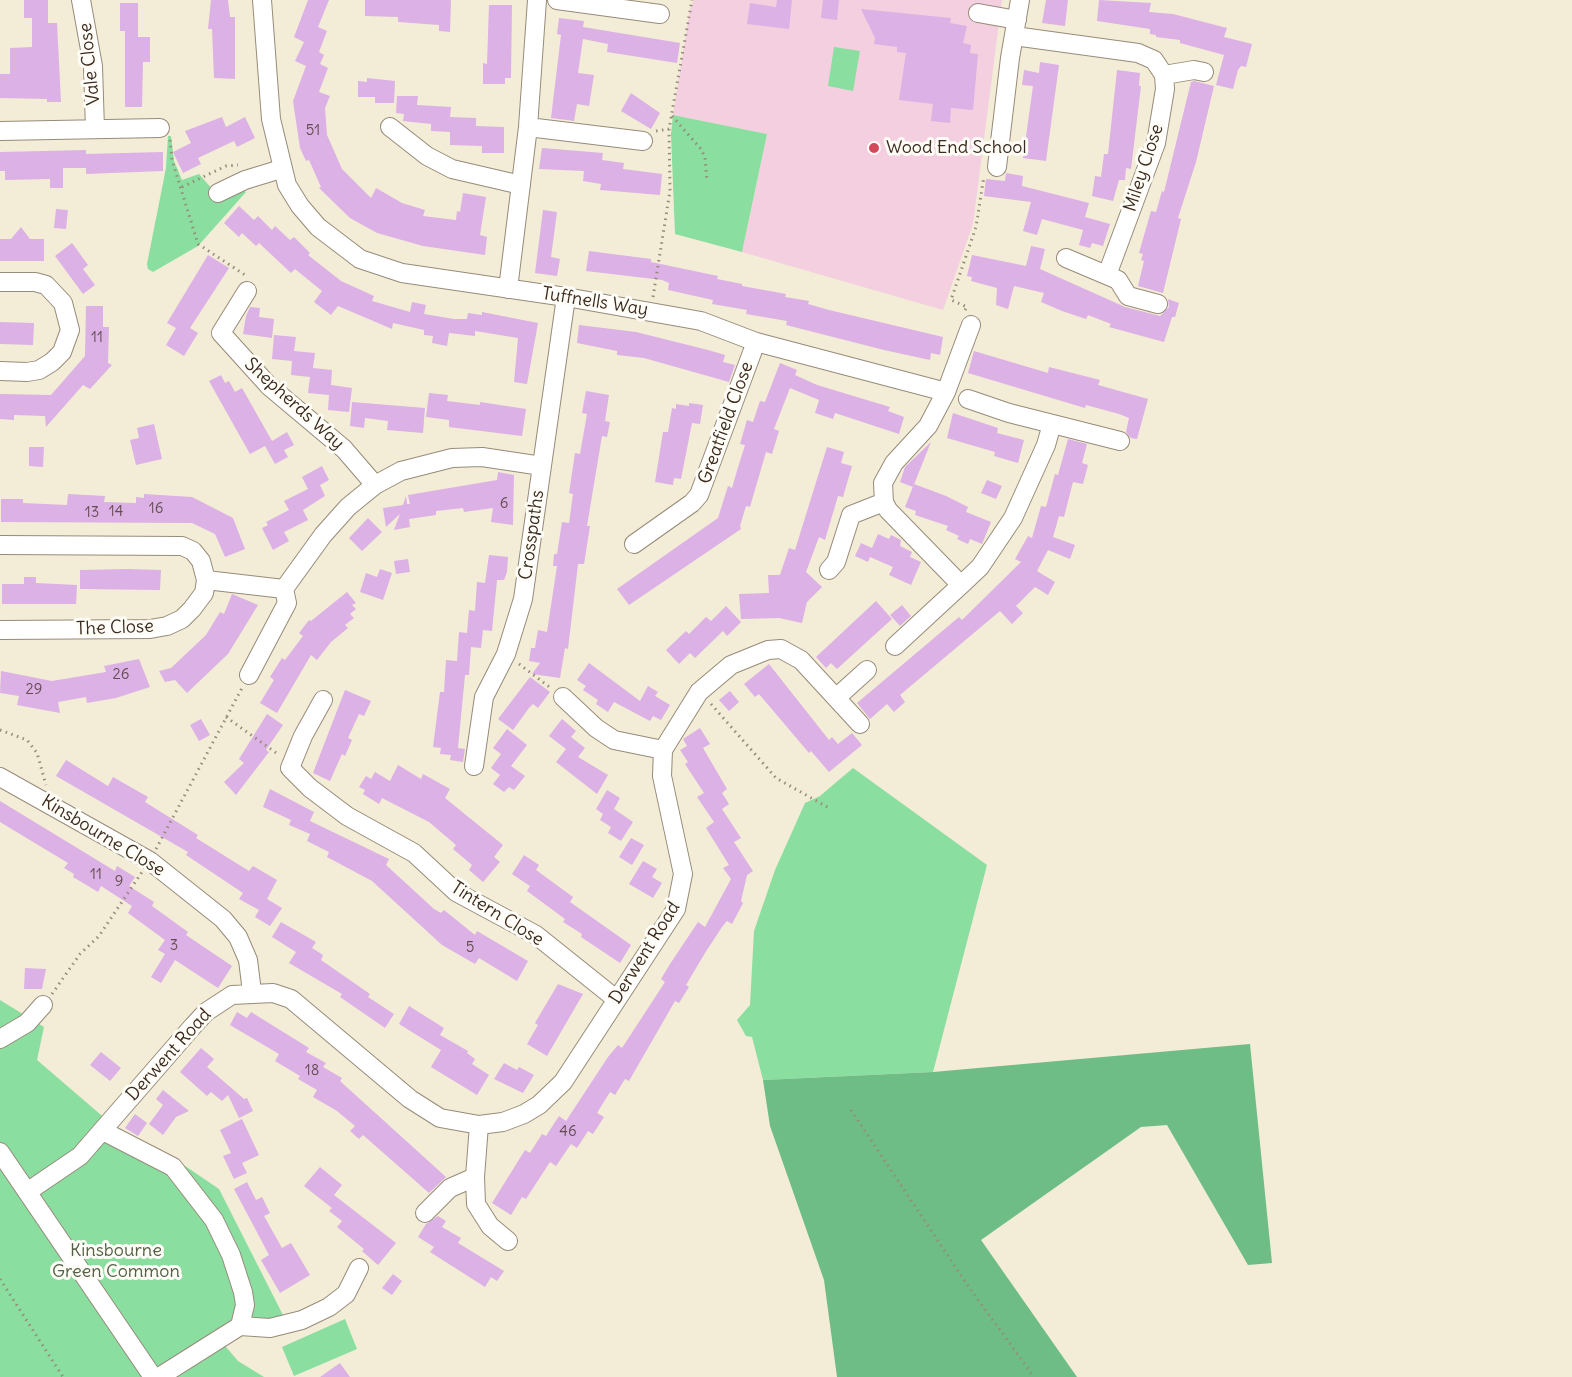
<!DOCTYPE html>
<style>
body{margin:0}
canvas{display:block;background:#f3ecd6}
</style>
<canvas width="1572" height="1377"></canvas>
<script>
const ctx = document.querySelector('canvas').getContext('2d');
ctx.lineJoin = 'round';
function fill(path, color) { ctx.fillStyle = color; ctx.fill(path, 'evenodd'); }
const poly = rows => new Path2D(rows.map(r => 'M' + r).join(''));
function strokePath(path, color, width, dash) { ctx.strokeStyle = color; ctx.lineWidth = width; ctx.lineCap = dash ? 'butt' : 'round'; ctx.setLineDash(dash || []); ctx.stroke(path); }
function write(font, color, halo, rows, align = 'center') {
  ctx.font = font + ' Delius,sans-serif'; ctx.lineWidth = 6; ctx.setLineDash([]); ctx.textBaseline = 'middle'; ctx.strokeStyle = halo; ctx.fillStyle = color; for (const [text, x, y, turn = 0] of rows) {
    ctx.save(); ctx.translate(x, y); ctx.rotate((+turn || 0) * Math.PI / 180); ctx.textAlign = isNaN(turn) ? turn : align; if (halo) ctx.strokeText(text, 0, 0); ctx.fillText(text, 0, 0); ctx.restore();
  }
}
fill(poly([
 [694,0,1002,0,973,224,943,310,742,252,767,134,673,115,690,9]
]), '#f3cfe0');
fill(poly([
 [834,47,860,51,853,91,828,86],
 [673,115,767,134,742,252,675,234,671,134],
 [168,136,171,136,174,161,182,180,199,174,214,191,229,183,246,192,198,246,153,272,148,269,147,264,166,168],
 [853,768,987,865,933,1072,763,1080,752,1037,746,1036,737,1020,750,1005,754,931,775,870,805,803,820,796],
 [0,1000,44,1027,37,1060,136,1145,148,1150,166,1153,219,1189,285,1319,220,1340,238,1361,264,1377,0,1377],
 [345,1319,357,1349,294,1376,282,1347]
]), '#8adea0');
fill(poly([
 [1250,1044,1272,1263,1248,1265,1167,1125,1141,1127,981,1240,1077,1377,837,1377,824,1280,770,1126,763,1080,933,1072]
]), '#6fbd86');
fill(poly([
 [24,0,48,0,48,23,57,23,61,102,47,102,47,99,0,98,0,74,10,74,10,48,32,47,32,18,24,18],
 [211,0,228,0,230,17,235,17,235,79,214,78,212,29,208,29],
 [308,0,329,0,318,27,327,31,319,52,324,55,320,64,328,68,319,92,330,96,325,108,327,135,342,169,371,198,376,188,402,203,425,210,423,216,456,220,457,211,460,212,463,193,486,197,480,235,487,237,485,255,423,246,377,233,350,218,319,188,321,187,309,160,306,161,300,148,293,101,306,66,295,61,304,42,294,37],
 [365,0,451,0,450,32,439,31,439,25,398,22,398,17,365,16],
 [777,0,792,0,789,29,747,24,750,3,776,7],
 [823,0,839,0,837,20,821,18],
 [1046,0,1068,0,1065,26,1042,23],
 [1099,0,1151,3,1149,12,1173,14,1227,28,1224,37,1252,44,1246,67,1241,66,1238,70,1233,89,1216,85,1224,55,1180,43,1180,40,1156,37,1156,35,1150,34,1150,29,1097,21],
 [120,3,138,3,138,37,150,37,150,62,143,62,142,107,125,107,125,31,120,31],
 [489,5,512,5,511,78,505,78,505,84,483,84,483,63,487,64],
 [861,9,951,18,950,23,967,26,963,43,971,45,970,53,978,54,973,110,951,108,950,123,931,121,933,104,899,100,906,53,897,52,897,47,874,44,875,38],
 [559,18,584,21,583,27,680,43,677,63,607,52,608,44,583,39,578,73,594,75,589,106,577,104,574,121,551,118,561,35,557,34],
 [1040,62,1059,65,1046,161,1023,158,1033,86,1022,85,1024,70,1039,73],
 [1117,70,1140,73,1139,86,1141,86,1131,169,1126,168,1125,180,1119,180,1113,201,1092,196,1095,176,1101,177,1104,154,1108,154],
 [367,78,395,81,394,103,375,103,375,97,358,97,358,81,367,82],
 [1194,81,1214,86,1196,162,1178,218,1181,219,1163,293,1138,286,1144,261,1141,260,1143,254,1139,253,1151,211,1156,212,1162,191,1164,192,1191,82],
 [631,93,660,113,651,129,621,111],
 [397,96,418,96,417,105,451,107,450,117,476,118,476,126,504,127,504,153,482,153,482,146,450,145,450,132,431,131,431,124,403,121,404,114,396,113],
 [222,117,226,127,245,117,255,138,237,147,234,141,198,158,201,164,183,173,173,152,191,143,185,131],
 [542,148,603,153,602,160,624,163,623,169,662,174,660,195,600,190,601,184,583,181,584,171,539,169],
 [86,150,86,154,163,152,163,171,86,174,86,168,63,168,63,188,50,188,50,179,5,180,5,171,0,171,0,152],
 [1006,173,1023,176,1022,186,1089,203,1085,217,1110,224,1103,246,1092,243,1090,248,1079,245,1083,230,1042,219,1037,235,1023,231,1031,202,984,196,986,179,1005,181],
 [239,206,254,220,258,216,272,230,275,226,290,240,294,237,310,253,308,255,341,281,374,296,372,301,410,312,412,302,426,305,424,314,454,319,467,319,468,313,482,315,482,312,538,323,527,384,514,382,518,338,475,331,475,336,449,333,447,346,432,343,433,336,424,335,424,330,393,323,392,329,338,306,331,315,314,302,322,291,295,269,291,273,259,243,256,246,242,233,239,237,224,223],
 [56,209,68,210,66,229,54,228],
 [543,210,557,212,551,257,560,259,557,276,535,273],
 [21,227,30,239,44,239,44,261,0,261,0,239,11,239],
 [72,243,88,265,83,269,95,285,83,294,55,256],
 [1031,246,1045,249,1040,269,1125,307,1160,316,1169,307,1168,299,1179,303,1175,317,1172,317,1164,342,1109,327,1111,324,1088,315,1086,319,1062,311,1041,302,1044,293,1014,286,1008,309,996,305,997,288,971,281,972,277,967,276,972,255,1026,266],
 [589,251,651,259,651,262,718,276,717,279,742,284,742,286,786,294,785,297,809,301,808,304,829,310,943,337,940,355,931,353,930,360,884,350,786,325,787,321,746,314,747,310,712,304,713,300,668,290,669,283,662,280,586,271],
 [208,255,229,268,190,328,198,333,184,356,166,345,176,328,167,323],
 [86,306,103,306,103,327,109,327,108,363,112,365,90,389,83,385,46,427,45,416,14,415,14,420,0,419,0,394,51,395,85,356],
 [250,307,260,308,259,317,274,319,272,338,243,334,246,316],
 [0,322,34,323,33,345,0,344],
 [579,325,636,332,708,350,725,355,723,362,735,365,729,382,644,358,617,355,617,351,577,343],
 [274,335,296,337,294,351,315,353,313,368,332,370,331,385,352,388,349,412,328,410,329,395,308,393,310,377,291,375,292,361,272,359],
 [974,351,1048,373,1049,367,1100,380,1098,385,1148,399,1137,439,1131,438,1126,432,1129,418,1119,414,1086,405,1085,408,968,373],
 [780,363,797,370,795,375,817,385,890,407,888,411,904,417,899,434,835,413,833,419,815,413,819,400,790,388,774,429,779,431,772,454,766,452,750,507,746,506,740,526,741,529,629,605,617,589,718,518,728,486,732,488,736,474,745,445,740,444,747,420,753,422,760,401,765,402],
 [221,375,225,383,229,381,235,392,242,388,272,441,287,432,294,445,284,450,288,457,275,464,265,446,250,454,209,381],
 [586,391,609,395,605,421,610,422,607,437,602,436,587,526,590,526,584,564,578,564,568,649,565,648,560,678,532,674,540,663,529,661,531,648,535,648,538,630,547,632,557,566,553,566,554,554,557,554,562,522,569,523,573,494,569,493,575,453,580,454,587,414,582,413],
 [429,393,448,395,447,401,480,405,480,402,526,409,522,436,449,427,449,420,426,417],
 [352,402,425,408,423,433,387,430,388,421,365,418,364,428,350,426],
 [689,403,703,405,700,424,692,423,681,479,674,478,673,485,655,482,663,432,668,432,672,408,676,409,676,404,689,406],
 [953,413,998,428,997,433,1024,440,1018,463,994,456,995,452,947,438],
 [154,424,162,459,136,465,130,440,139,438,137,428],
 [1068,439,1087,444,1082,463,1088,465,1083,484,1073,482,1064,517,1059,516,1053,537,1075,545,1070,559,1048,550,1037,571,1055,582,1048,595,1035,587,1016,606,1023,613,1012,624,1000,611,900,695,905,702,894,712,887,704,870,719,857,703,959,617,962,620,1021,562,1015,559,1028,536,1032,538,1041,506,1046,507,1055,474,1058,475],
 [931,442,913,487,900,482,905,467],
 [29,447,44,447,43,467,29,466],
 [827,447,844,452,841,463,852,466,843,497,838,496,825,540,819,537,806,572,822,587,807,602,802,623,779,618,741,619,739,594,769,593,768,575,780,575,789,548,795,550],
 [322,466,329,480,320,485,325,496,303,510,308,520,284,532,289,541,273,550,262,528,268,525,266,522,289,510,284,501,308,489,302,477],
 [498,472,514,475,513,525,491,522,493,508,464,512,463,508,436,511,436,515,409,519,410,527,394,530,400,514,386,527,383,508,403,505,406,496,407,504,410,504,408,495,497,480],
 [987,480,1002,486,996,499,981,493],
 [914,484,946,496,968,507,966,512,991,522,982,544,970,539,968,544,957,539,959,536,946,530,948,526,915,515,916,511,905,507],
 [68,494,105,496,104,502,136,503,136,497,144,498,144,494,192,497,233,518,245,549,225,557,215,534,192,523,1,522,1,499,23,499,23,503,67,505],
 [368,518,382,532,362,551,349,538],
 [878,534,889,539,891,535,901,540,900,546,912,552,910,557,921,562,911,585,889,575,893,567,870,557,868,562,855,556,861,543,872,548],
 [489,555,508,557,507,572,504,580,497,580,492,631,483,630,481,648,471,647,469,675,465,675,458,748,465,749,463,762,450,760,451,755,440,754,441,748,433,747,440,692,444,692,446,660,457,661,459,632,467,633,469,610,475,611,477,582,485,583],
 [408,559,410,572,396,574,394,561],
 [126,569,161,570,160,590,80,589,80,570],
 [380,569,392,573,383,600,360,592,366,573,377,577],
 [24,577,36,577,36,583,77,585,76,604,2,604,2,584,24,584],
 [347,592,356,603,352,605,356,609,350,614,354,618,345,625,348,628,331,642,317,660,311,655,277,713,260,703,274,680,270,677,282,658,285,660,303,636,299,633,309,620,311,621],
 [232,594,258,605,228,654,187,693,175,680,165,682,159,671,171,668,206,635,220,612,224,614],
 [876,601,892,619,837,669,831,663,826,668,816,657],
 [902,605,911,616,900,626,890,615],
 [726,606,741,622,727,636,723,631,695,658,690,653,679,664,666,650,686,631,689,634,706,617,711,621],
 [139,659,150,687,116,698,87,703,86,697,58,702,60,713,17,705,19,696,0,693,1,671,52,681,106,672,104,666],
 [589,663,640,701,648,686,658,692,655,696,670,705,661,720,653,716,650,721,614,702,608,712,596,704,598,700,583,690,586,686,577,680],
 [769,664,829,740,832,737,838,744,852,733,862,745,829,772,811,751,809,753,759,694,755,697,744,684],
 [530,677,550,692,538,708,533,704,529,708,513,730,498,719],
 [345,690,371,701,364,716,359,714,348,738,352,740,345,756,342,754,330,781,313,773],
 [730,691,739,702,729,711,719,700],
 [267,714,283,725,266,750,269,752,236,795,224,782,244,763,239,759],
 [201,719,210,735,199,741,190,725],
 [562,719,576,731,571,737,585,748,578,757,608,775,597,794,556,762,566,749,549,736],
 [700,728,710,744,703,748,727,789,722,793,729,804,722,809,741,838,734,842,753,871,747,875,741,901,743,903,732,924,727,921,722,927,705,953,686,985,689,987,679,1003,675,1001,629,1081,625,1079,615,1095,610,1092,597,1113,604,1117,593,1134,588,1131,577,1148,571,1144,556,1166,550,1162,526,1199,522,1197,511,1215,492,1203,525,1150,530,1153,542,1134,546,1136,559,1116,566,1121,608,1057,618,1045,622,1048,665,982,661,979,670,964,698,922,705,927,731,879,723,868,729,865,706,828,714,822,697,797,704,793,685,764,688,762,680,750,687,746,683,739],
 [507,729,527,745,511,766,525,776,514,790,509,787,504,792,493,784,500,775,491,768,501,754,493,748],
 [66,760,108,786,113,777,148,797,145,802,198,835,196,838,249,871,253,866,277,880,267,899,282,908,270,926,255,917,259,910,239,899,243,893,186,855,188,852,56,776],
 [398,765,421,779,423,774,450,789,445,798,503,845,494,857,500,862,483,882,469,870,472,865,453,849,456,845,429,822,382,798,379,804,363,794,365,790,359,787,366,776,371,779,375,772,390,781],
 [270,789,314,812,310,821,389,859,386,865,434,909,441,913,444,910,475,935,477,931,528,961,517,981,479,958,475,964,442,945,372,881,327,857,329,852,307,841,310,834,289,825,291,820,263,807],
 [607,790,620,798,614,809,633,822,621,841,608,833,611,827,600,820,603,814,596,809],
 [0,801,115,871,117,866,135,877,129,886,154,902,152,906,188,932,186,935,232,966,218,988,175,960,161,983,151,977,165,954,158,950,165,940,128,913,132,906,101,886,98,892,73,877,74,874,64,868,68,863,0,822],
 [631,838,644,845,632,865,619,857],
 [524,855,539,865,536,870,573,897,570,902,631,945,620,963,581,937,582,934,563,922,565,919,527,891,530,886,512,874],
 [643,861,657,869,652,877,662,883,653,898,629,884],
 [281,922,316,942,312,948,323,955,321,960,370,994,368,997,394,1014,385,1028,340,997,342,994,289,963,296,952,272,937],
 [25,968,46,969,42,989,24,989],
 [558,984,583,994,547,1056,527,1044,538,1025,535,1023],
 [409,1006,444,1028,440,1035,468,1051,467,1053,475,1059,472,1064,489,1075,477,1095,431,1067,441,1050,399,1024],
 [237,1012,247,1018,251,1012,309,1048,306,1052,326,1063,323,1067,342,1078,340,1081,446,1177,429,1193,363,1135,359,1139,350,1131,355,1126,337,1111,313,1097,317,1090,298,1079,300,1076,275,1061,279,1054,230,1025],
 [201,1048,214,1059,207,1067,244,1099,247,1098,253,1111,239,1118,228,1095,222,1101,211,1092,207,1096,180,1072],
 [101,1052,121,1068,110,1081,90,1065],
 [504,1063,517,1070,519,1067,534,1075,523,1093,494,1079],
 [163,1090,189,1111,176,1117,163,1135,149,1124,163,1105,156,1099],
 [135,1114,147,1123,138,1136,125,1128],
 [242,1119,259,1155,242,1163,247,1173,234,1179,223,1156,231,1153,220,1130],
 [320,1167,342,1185,334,1195,396,1243,378,1265,362,1251,364,1249,337,1227,342,1221,329,1211,332,1208,304,1186],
 [247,1182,256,1200,262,1197,270,1213,264,1216,282,1248,291,1243,310,1275,280,1293,261,1260,269,1255,234,1189],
 [438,1216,446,1221,442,1227,461,1238,458,1243,504,1271,497,1281,491,1277,485,1287,430,1252,434,1247,418,1237,426,1224],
 [393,1274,402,1281,392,1295,382,1288],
 [340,1363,350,1377,320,1377]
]), '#dcb1e5');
const minor = poly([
 [81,0,93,66,95,129],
 [262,0,271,119,287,185,300,206,318,227,360,259,402,273,566,297,701,321,756,342,946,392],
 [557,0,660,14],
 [978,13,1017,20],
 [1014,36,1138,53,1154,60,1164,75,1165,89,1156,143,1107,275],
 [1164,75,1194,70,1204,72],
 [390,127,427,156,452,169,521,185],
 [528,127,643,141],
 [0,131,160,128],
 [997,167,1010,58,1020,0],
 [218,193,245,180,281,169],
 [1066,258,1118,280,1128,296,1158,304],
 [0,282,35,282,46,285,63,303,70,330,62,352,52,362,39,370,27,372,0,371],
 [508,289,528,127,537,0],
 [247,291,221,333,269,386,344,449,375,485],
 [971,325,946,392,928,426,894,463,883,483,884,502,888,510,961,585,980,567,1013,518,1046,445,1052,424],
 [968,399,1009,413,1120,441],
 [634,544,692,503,699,495,756,342],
 [0,545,182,546,193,551,201,561,206,580,204,593,192,609,182,619,167,626,150,629,0,630],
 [829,570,836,562,851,515,884,502],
 [206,580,284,589],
 [284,589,323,535,348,507,375,485,401,471,452,458,482,457,542,466],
 [895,646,961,585],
 [249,675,287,603,284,589],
 [563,697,596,728,614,740,663,750],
 [836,698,867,670],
 [323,700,303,736,290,768,310,788,347,816,414,853,456,892,536,935,616,999],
 [474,766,484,697,506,654,523,599,566,297],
 [0,777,150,861,223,919,238,937,248,960,252,992],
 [0,1039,27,1023,43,1005],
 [479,1125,475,1177,476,1204,490,1226,508,1241],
 [103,1131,173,1167,214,1220,231,1255,243,1292,245,1305,240,1326,159,1377],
 [0,1152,153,1377],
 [27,1192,80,1156,193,1026,206,1012,232,995,273,993,291,999,410,1099,440,1118,479,1125,503,1122,524,1114,539,1105,563,1082,676,909,683,874,662,776,663,750,699,692,731,665,768,650,781,649,801,660,860,724],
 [425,1213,450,1188,475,1177],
 [240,1326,270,1328,302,1320,329,1307,346,1294,359,1268]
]);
strokePath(minor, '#978b7a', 20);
strokePath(poly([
 [672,116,701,149,705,157,707,182],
 [656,131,669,129],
 [170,140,172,160,198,244,245,275],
 [182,187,226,166,238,165],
 [653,297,670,191,669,129,692,0],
 [965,310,967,307,951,300,976,227,984,176],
 [519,664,552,689],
 [711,704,776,778,829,808],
 [226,717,279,755],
 [0,730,27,740,37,753,46,785],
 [156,849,242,688],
 [52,994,80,954,99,936,142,872],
 [851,1110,968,1286,1034,1377],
 [0,1279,63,1377]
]), '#978b7a', 3, [1.5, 4.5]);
strokePath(minor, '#fff', 18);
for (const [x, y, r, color] of [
 [874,148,6,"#d1495b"]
]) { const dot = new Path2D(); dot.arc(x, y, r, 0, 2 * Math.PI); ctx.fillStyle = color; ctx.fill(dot); strokePath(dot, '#fdfcf7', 2); }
write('15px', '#634c50', null, [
 ["51",313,131],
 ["11",97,338],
 ["6",504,504],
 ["16",156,509],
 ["14",116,512],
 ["13",92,513],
 ["26",121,675],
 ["29",34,690],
 ["11",96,875],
 ["9",119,882],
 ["3",174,946],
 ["5",470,948],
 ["18",312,1071],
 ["46",568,1132]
]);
write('18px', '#3b2a1e', '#fdfcf7', [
 ["Vale Close",90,64,-96],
 ["Miley Close",1144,168,-72],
 ["Tuffnells Way",595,302,9],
 ["Shepherds Way",294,404,42],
 ["Greatfield Close",726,423,-70],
 ["Crosspaths",532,535,-82],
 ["The Close",115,628,-2],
 ["Kinsbourne Close",103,836,31],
 ["Tintern Close",497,914,32],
 ["Derwent Road",645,953,-58],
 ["Derwent Road",169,1055,-48]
]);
write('18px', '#3b2a1e', '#fdfcf7', [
 ["Wood End School",886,148]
], 'left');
write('18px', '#536045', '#fdfcf7', [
 ["Kinsbourne",116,1251],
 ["Green Common",116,1272]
]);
</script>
